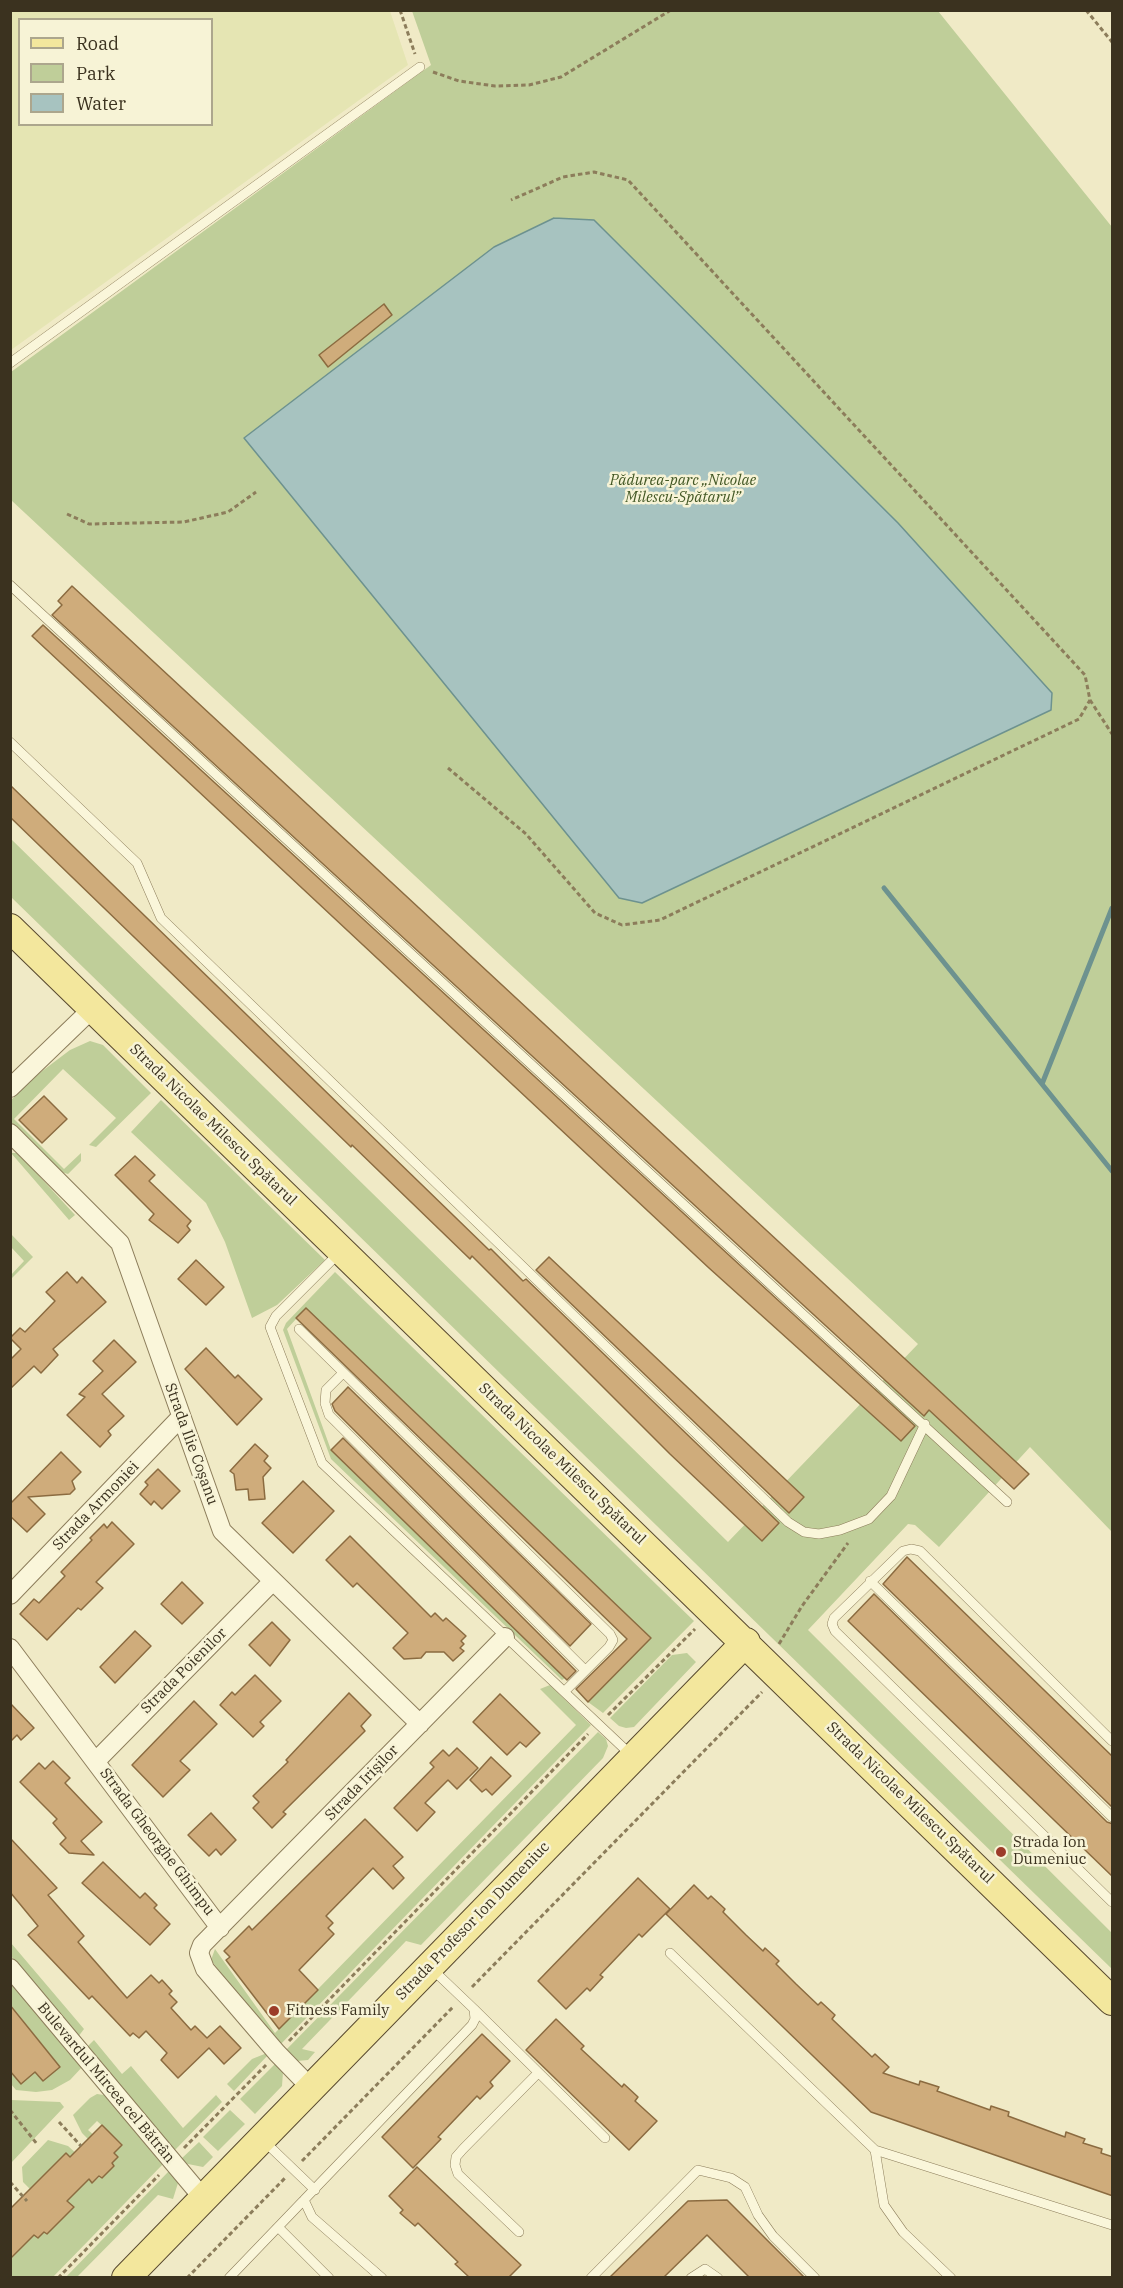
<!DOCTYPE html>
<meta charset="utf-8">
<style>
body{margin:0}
#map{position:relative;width:1123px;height:2288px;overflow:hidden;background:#f0eac6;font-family:"IBM Plex Serif",serif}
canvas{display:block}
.frame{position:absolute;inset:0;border:12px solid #3b321f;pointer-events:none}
.legend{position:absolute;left:18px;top:18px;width:195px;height:108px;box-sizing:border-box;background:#f7f3d6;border:2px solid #aca68d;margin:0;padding:8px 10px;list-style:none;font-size:18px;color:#3b321f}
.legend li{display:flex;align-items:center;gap:12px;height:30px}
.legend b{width:30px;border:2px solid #aca68d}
</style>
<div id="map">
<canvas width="1123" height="2288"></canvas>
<div class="frame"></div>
<ul class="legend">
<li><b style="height:8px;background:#f3e79d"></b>Road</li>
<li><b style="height:16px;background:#bfce99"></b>Park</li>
<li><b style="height:16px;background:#a7c3c0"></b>Water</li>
</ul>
</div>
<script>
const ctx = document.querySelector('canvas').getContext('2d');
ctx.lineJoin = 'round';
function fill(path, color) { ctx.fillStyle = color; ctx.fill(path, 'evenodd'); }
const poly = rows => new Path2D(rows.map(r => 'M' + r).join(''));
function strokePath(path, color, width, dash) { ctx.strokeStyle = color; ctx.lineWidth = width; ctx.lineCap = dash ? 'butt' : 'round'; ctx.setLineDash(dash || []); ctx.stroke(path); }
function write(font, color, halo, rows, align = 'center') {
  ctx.font = font + ' "IBM Plex Serif",serif'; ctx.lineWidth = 5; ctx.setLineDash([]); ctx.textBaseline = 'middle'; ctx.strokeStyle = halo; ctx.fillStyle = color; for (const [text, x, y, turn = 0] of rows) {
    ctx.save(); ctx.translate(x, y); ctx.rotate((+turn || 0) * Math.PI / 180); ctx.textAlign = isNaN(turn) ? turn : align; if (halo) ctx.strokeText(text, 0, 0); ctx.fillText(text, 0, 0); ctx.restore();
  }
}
fill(poly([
 [11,10,390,11,408,65,11,350],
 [20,20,212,20,212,124,20,124]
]), '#e5e5b3');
fill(poly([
 [412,11,938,11,1112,227,1112,1532,1030,1447,939,1547,915,1525,908,1524,808,1630,1112,1933,1112,1969,11,897,10,838,728,1542,918,1344,11,500,11,372,431,65],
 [90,1041,103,1045,151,1093,96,1147,89,1145,116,1118,63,1069,14,1119,64,1169,81,1153,81,1161,68,1174,61,1172,11,1123,10,1101,37,1075,70,1050],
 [161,1100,325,1260,277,1305,252,1318,225,1242,206,1203,131,1132],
 [11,1153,18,1153,75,1215,69,1220],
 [11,1234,33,1257,11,1279,11,1275,24,1261,11,1247],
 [335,1272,694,1621,603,1713,588,1702,651,1638,306,1308,287,1329,331,1450,565,1678,562,1680,331,1459,283,1330,286,1323],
 [687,1653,696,1662,634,1727,626,1728,619,1726,610,1718,672,1655],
 [550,1685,591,1725,278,2047,211,1960,215,1949,275,2033,576,1725,540,1689],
 [598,1732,606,1739,608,1746,603,1758,421,1945,406,1941,302,2049,315,2052,308,2060,297,2061,284,2052],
 [11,1943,84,2029,78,2037,11,1956],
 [10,1977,85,2064,70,2080,52,2090,36,2092,16,2090,11,2084,11,2071,21,2083,35,2072,43,2081,60,2067,11,2005],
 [94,2040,122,2074,131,2066,183,2128,216,2095,222,2102,173,2152,86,2048],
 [267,2053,268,2055,234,2091,227,2084,252,2059],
 [275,2064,283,2072,282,2086,255,2114,240,2099],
 [97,2094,104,2095,164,2163,53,2277,11,2278,11,2259,34,2235,38,2238,44,2232,47,2234,73,2207,67,2201,89,2179,92,2183,114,2166,112,2163,118,2157,114,2153,122,2144,97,2121,88,2130,96,2137,91,2142,82,2133,73,2115,90,2098],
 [11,2100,60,2102,64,2107,11,2163],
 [230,2110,245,2124,218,2151,203,2137],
 [48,2140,68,2146,78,2155,74,2160,66,2153,56,2163,59,2166,30,2189,23,2182,22,2167],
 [199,2142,213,2157,203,2167,183,2163,180,2160],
 [169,2171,178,2183,173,2199,158,2195,77,2277,65,2278]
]), '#bfce99');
const water = poly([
 [554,218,594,220,898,523,1052,693,1051,710,642,903,619,898,244,438,494,247,554,218]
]);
fill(water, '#a7c3c0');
strokePath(water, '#6d928f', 1.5);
strokePath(poly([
 [884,888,1112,1171],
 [1042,1084,1112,908]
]), '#6d928f', 5);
const building = poly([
 [384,304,392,315,328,367,319,355,384,304],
 [72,586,1029,1474,1014,1489,929,1410,924,1416,52,615,62,605,58,601,72,586],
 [43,625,915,1426,901,1441,709,1268,32,636,43,625],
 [10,785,489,1250,491,1249,523,1281,526,1279,779,1523,762,1541,670,1454,472,1256,470,1259,352,1145,351,1147,10,817,10,785],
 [44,1096,67,1119,42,1143,19,1120,44,1096],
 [135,1156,155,1175,149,1181,191,1221,187,1226,190,1230,178,1243,149,1220,154,1214,115,1175,135,1156],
 [549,1257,804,1497,789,1513,536,1270,549,1257],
 [196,1260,224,1287,206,1305,178,1279,196,1260],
 [67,1272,77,1283,82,1277,106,1302,53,1349,58,1355,41,1373,34,1366,10,1389,10,1360,21,1349,10,1338,20,1328,25,1332,55,1301,46,1292,67,1272],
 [306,1308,651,1638,588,1702,576,1689,627,1639,296,1318,306,1308],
 [114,1340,136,1362,102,1394,124,1416,108,1431,111,1435,100,1447,67,1415,85,1397,79,1394,103,1371,93,1361,114,1340],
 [206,1348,235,1378,238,1375,262,1399,237,1425,185,1369,206,1348],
 [348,1387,591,1624,570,1646,335,1411,332,1404,348,1387],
 [343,1438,576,1671,567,1680,331,1450,343,1438],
 [255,1444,268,1456,264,1461,271,1468,263,1477,265,1499,249,1500,248,1489,236,1490,234,1474,230,1471,255,1444],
 [61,1452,81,1472,72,1481,75,1489,70,1494,28,1497,45,1514,27,1532,10,1516,10,1504,61,1452],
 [158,1469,180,1491,162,1509,154,1501,151,1505,140,1494,148,1485,145,1482,158,1469],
 [303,1481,334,1511,293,1553,262,1523,303,1481],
 [112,1522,134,1544,96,1582,103,1588,81,1610,78,1608,47,1640,20,1614,34,1599,39,1603,65,1576,61,1572,92,1540,90,1538,104,1524,107,1528,112,1522],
 [350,1536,431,1617,435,1613,443,1621,446,1618,466,1636,461,1641,464,1644,460,1648,464,1651,453,1661,444,1652,426,1652,421,1658,404,1659,393,1648,408,1633,357,1583,353,1587,326,1560,350,1536],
 [907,1557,1113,1757,1113,1808,883,1584,907,1557],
 [182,1582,203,1603,182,1624,161,1604,182,1582],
 [874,1594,1107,1822,1113,1824,1113,1877,848,1621,874,1594],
 [272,1622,290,1640,270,1666,249,1645,272,1622],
 [135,1631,151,1646,115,1683,100,1667,135,1631],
 [255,1675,281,1701,260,1722,264,1726,253,1737,220,1705,232,1692,235,1695,255,1675],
 [349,1693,371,1715,361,1726,365,1731,283,1812,286,1814,272,1828,253,1808,259,1802,253,1796,288,1762,286,1760,349,1693],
 [500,1694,540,1733,526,1747,520,1742,507,1755,473,1722,500,1694],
 [194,1701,217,1724,180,1761,190,1770,163,1797,132,1765,194,1701],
 [10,1703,34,1728,21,1740,17,1735,10,1742,10,1703],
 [457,1748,478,1768,457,1789,448,1780,425,1803,435,1812,417,1831,394,1808,434,1767,430,1763,443,1750,449,1756,457,1748],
 [491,1757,511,1776,492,1795,486,1789,482,1792,470,1780,491,1757],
 [53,1761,70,1778,65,1783,102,1822,81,1841,94,1855,69,1853,60,1844,66,1838,53,1823,57,1819,20,1782,39,1763,45,1769,53,1761],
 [211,1813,236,1840,221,1855,216,1849,209,1856,188,1835,211,1813],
 [365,1819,403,1857,393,1866,404,1878,393,1889,373,1868,326,1916,333,1923,328,1928,334,1934,299,1970,318,1990,279,2029,226,1960,230,1957,224,1951,249,1926,252,1930,365,1819],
 [10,1838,57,1888,48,1895,84,1936,78,1942,127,1998,151,1975,159,1983,162,1980,172,1991,169,1994,177,2002,171,2008,191,2030,195,2026,207,2038,220,2026,241,2048,224,2064,209,2048,178,2078,161,2060,167,2053,146,2031,139,2038,133,2033,130,2036,92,1996,89,1999,28,1935,38,1926,10,1892,10,1838],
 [103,1862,140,1898,145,1893,157,1905,154,1908,170,1924,150,1945,82,1883,103,1862],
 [638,1878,670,1909,642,1937,639,1934,600,1975,603,1977,590,1991,587,1988,566,2009,538,1981,638,1878],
 [694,1885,708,1899,711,1896,725,1909,723,1912,746,1935,763,1951,765,1948,779,1961,776,1964,796,1984,818,2005,821,2002,835,2015,832,2019,872,2057,875,2054,889,2067,883,2073,919,2085,920,2081,939,2087,937,2091,990,2110,991,2106,1009,2112,1008,2116,1035,2126,1065,2137,1066,2132,1085,2139,1083,2143,1102,2149,1101,2153,1113,2157,1113,2196,871,2112,666,1914,694,1885],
 [10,2005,60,2067,43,2081,35,2072,21,2084,10,2071,10,2005],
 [556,2019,584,2046,581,2049,622,2087,624,2084,638,2097,635,2101,657,2121,629,2150,526,2050,556,2019],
 [482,2034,510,2061,490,2082,493,2086,480,2099,477,2096,438,2137,441,2139,413,2168,382,2137,482,2034],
 [102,2125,122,2145,114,2153,118,2157,112,2163,114,2166,102,2178,99,2176,92,2183,89,2179,67,2201,74,2207,47,2234,44,2232,38,2238,34,2235,10,2259,10,2209,66,2153,70,2157,102,2125],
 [417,2167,521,2265,509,2277,469,2277,455,2264,458,2262,418,2223,415,2226,400,2213,403,2210,389,2196,417,2167],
 [727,2200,804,2277,749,2277,707,2235,664,2277,610,2277,688,2201,727,2200]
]);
fill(building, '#cfac7b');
strokePath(building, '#8b6b40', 1.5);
const service = poly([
 [10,363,420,67],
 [10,585,1007,1502],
 [10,742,137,863,161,918,788,1522,804,1532,819,1534,840,1530,869,1519,891,1496,925,1424],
 [340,1252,276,1316,270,1327,322,1463,631,1755],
 [299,1329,610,1634,613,1640,609,1647,565,1691],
 [343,1373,326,1390,325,1403,329,1415,585,1670],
 [870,1581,1112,1817],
 [1112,1741,920,1551,911,1549,903,1551,834,1618,832,1624,835,1631,1112,1902],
 [670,1953,875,2150,1112,2225],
 [474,2009,605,2138],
 [265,2142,315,2190],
 [875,2150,884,2205,903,2232,951,2278],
 [304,2200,312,2217,382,2278],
 [278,2227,329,2278],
 [519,2232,458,2174,455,2165,456,2157,463,2149,537,2074],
 [229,2278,472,2025,475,2019,474,2009,431,1968],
 [591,2278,698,2170,731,2178,745,2187,758,2215,773,2236,815,2278],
 [691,2278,705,2269,718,2278]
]);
const minor = poly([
 [10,1088,93,1008],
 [10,1133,120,1243,222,1531,420,1724],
 [10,1595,181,1417],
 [10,1648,220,1928],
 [96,1761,273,1581],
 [10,1968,203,2198],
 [311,2088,277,2053,205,1969,199,1953,202,1945,505,1637]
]);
const primary = poly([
 [10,928,1112,2001],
 [126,2278,746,1642]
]);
strokePath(service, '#8c7d5b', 10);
strokePath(minor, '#8c7d5b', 20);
strokePath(primary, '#594a2f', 30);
strokePath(poly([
 [400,10,415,54],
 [1086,10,1112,42],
 [433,72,459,81,495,86,529,85,561,77,671,10],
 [67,514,89,524,184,522,228,512,256,492],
 [1090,700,1112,734],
 [448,768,526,834,595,913,622,925,660,920,1079,719,1090,700,1085,675,628,180,594,172,563,177,511,200],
 [779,1644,802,1606,848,1543],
 [608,1715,695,1629],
 [472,1987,762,1692],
 [289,2041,588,1734],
 [10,2110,37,2144],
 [59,2122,81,2146],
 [184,2148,266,2065],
 [302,2161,453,2007],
 [10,2182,27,2201],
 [58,2278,159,2175],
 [187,2278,285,2178]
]), '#8c7d5b', 3, [4.5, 3]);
strokePath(service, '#faf6da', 9);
strokePath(minor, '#faf6da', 18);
strokePath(primary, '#f3e79d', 28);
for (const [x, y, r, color] of [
 [1001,1852,6,"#9c3c29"],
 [274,2011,6,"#9c3c29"]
]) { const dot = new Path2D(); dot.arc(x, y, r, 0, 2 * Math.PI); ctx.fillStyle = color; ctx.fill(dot); strokePath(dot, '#f7f3d6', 2); }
write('italic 15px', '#435825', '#f7f3d6', [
 ["Pădurea-parc „Nicolae",683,481],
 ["Milescu-Spătarul”",683,498]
]);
write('15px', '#3b321f', '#f7f3d6', [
 ["Strada Nicolae Milescu Spătarul",213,1125,44],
 ["Strada Ilie Coșanu",191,1444,70],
 ["Strada Nicolae Milescu Spătarul",562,1464,44],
 ["Strada Armoniei",96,1506,-46],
 ["Strada Poienilor",184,1671,-45],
 ["Strada Irișilor",362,1783,-46],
 ["Strada Nicolae Milescu Spătarul",910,1803,44],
 ["Strada Gheorghe Ghimpu",157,1842,53],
 ["Strada Profesor Ion Dumeniuc",473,1921,-46],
 ["Bulevardul Mircea cel Bătrân",106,2083,50]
]);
write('15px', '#3b321f', '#f7f3d6', [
 ["Strada Ion",1013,1843],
 ["Dumeniuc",1013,1860],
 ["Fitness Family",286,2011]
], 'left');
</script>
